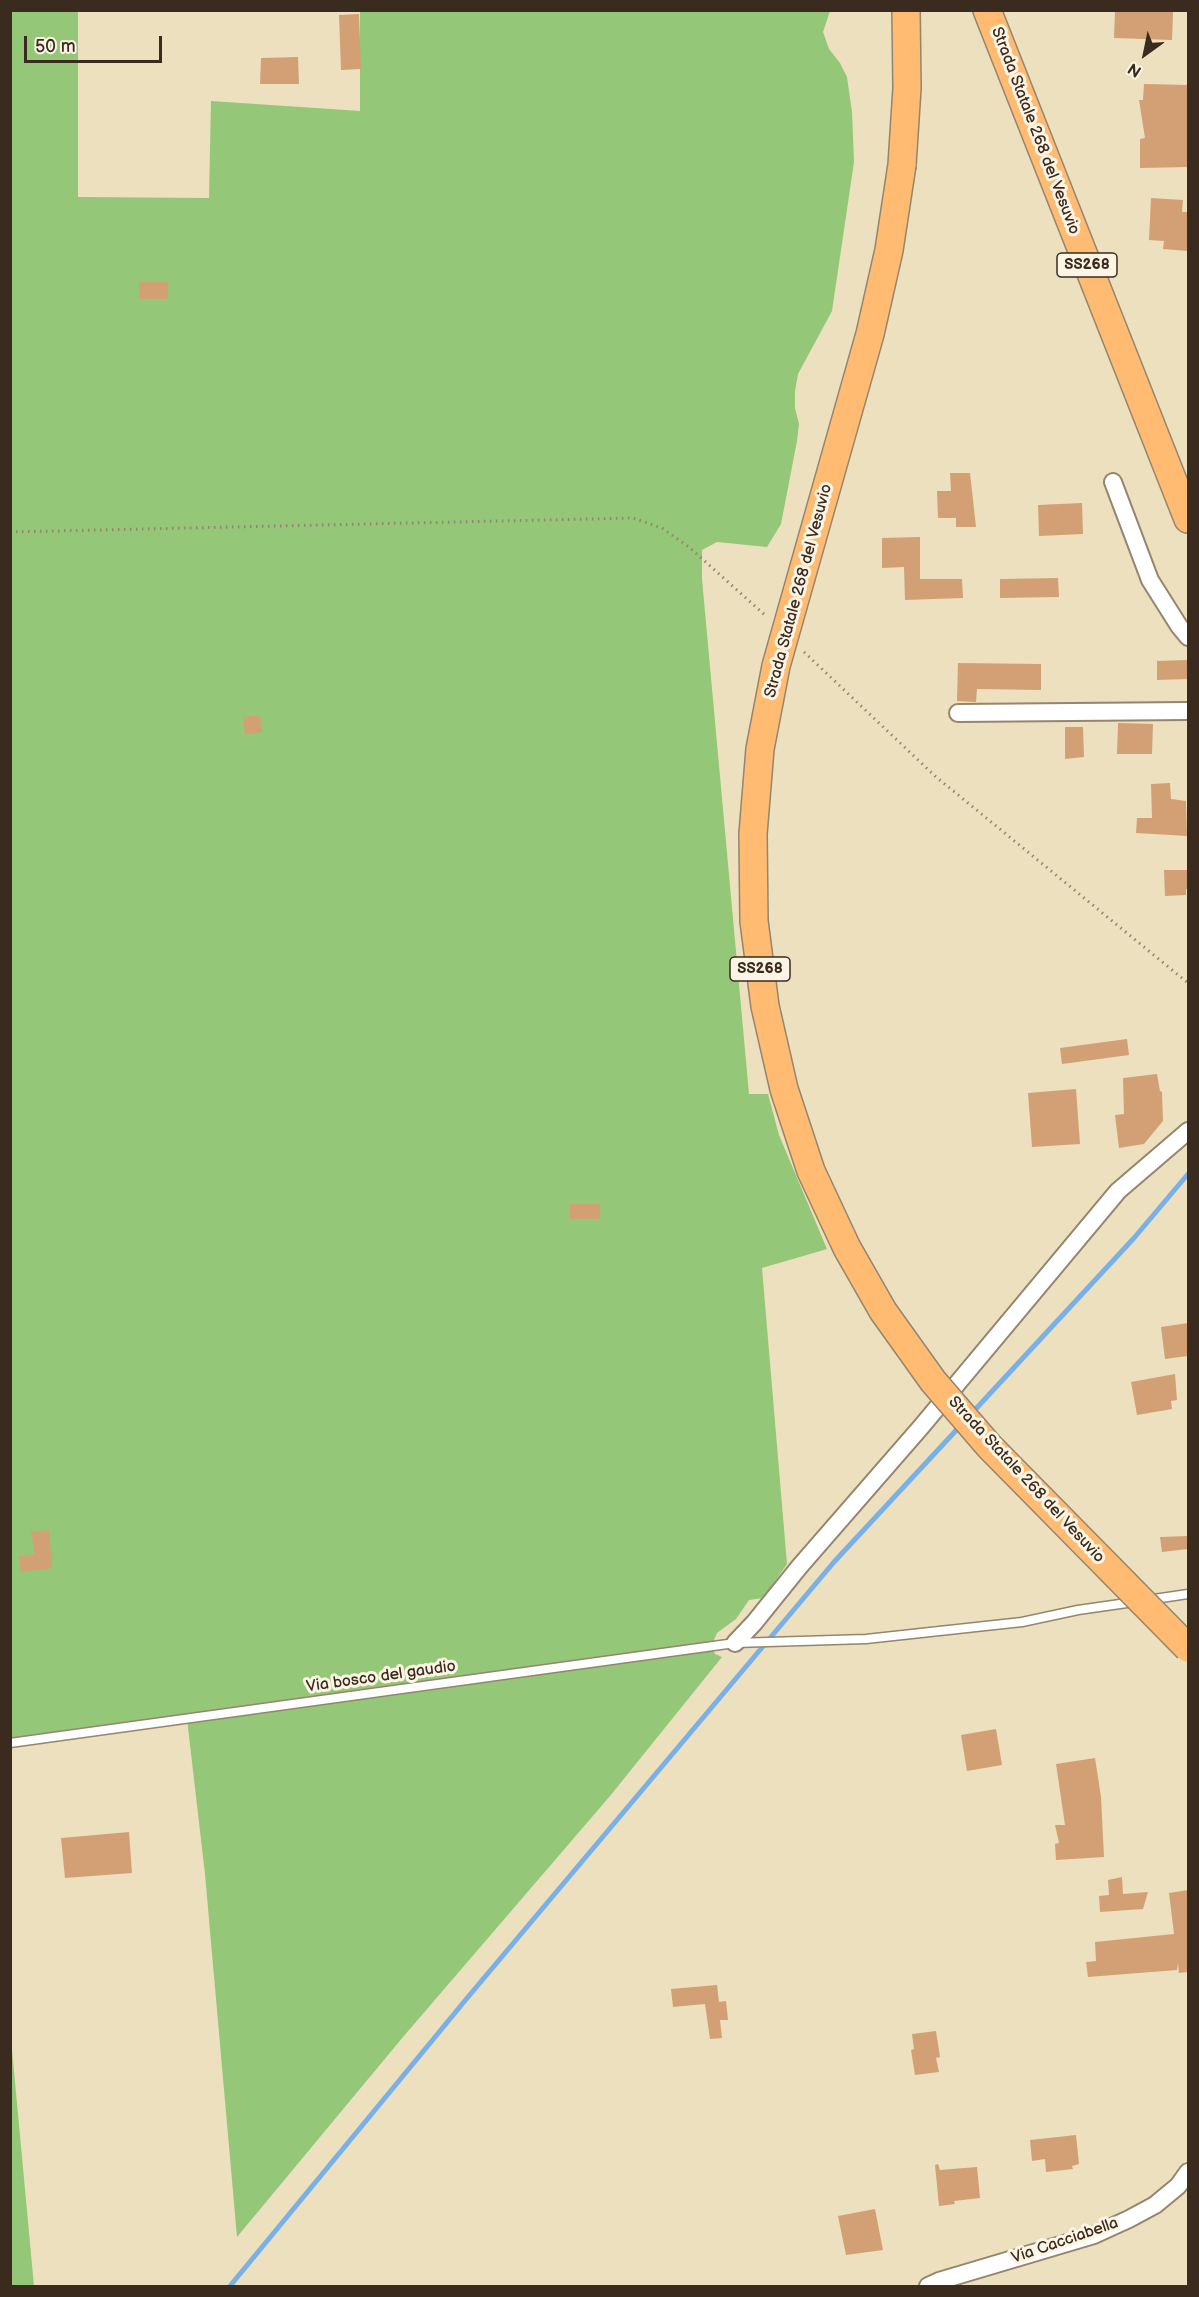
<!DOCTYPE html>
<style>
body{margin:0}
#map{position:relative;width:1199px;height:2297px;overflow:hidden;background:#ece0bf;font-family:"Balsamiq Sans",sans-serif}
canvas{display:block}
.frame{position:absolute;inset:0;border:12px solid #3b2a1e;pointer-events:none}
.north{position:absolute;left:1115px;top:24px;width:60px;height:60px;-webkit-text-stroke:4px #fcf5e5;paint-order:stroke;rotate:213deg;font-size:16px;font-weight:700;line-height:24px;text-align:center;color:#3b2a1e}
.north::after{content:'';display:block;margin:auto;width:21px;height:27px;background:#3b2a1e;clip-path:polygon(50% 0,100% 100%,50% 72%,0 100%)}
.scale{position:absolute;left:24px;top:36px;width:138px;height:27px;box-sizing:border-box;border:3px solid #3b2a1e;border-top:0;padding-left:8px;font-size:18px;line-height:21px;white-space:nowrap;color:#3b2a1e;-webkit-text-stroke:4px #fcf5e5;paint-order:stroke}
</style>
<div id="map">
<canvas width="1199" height="2297"></canvas>
<div class="frame"></div>
<div class="north">N</div>
<div class="scale">50 m</div>
</div>
<script>
const ctx = document.querySelector('canvas').getContext('2d');
ctx.lineJoin = 'round';
function fill(path, color) { ctx.fillStyle = color; ctx.fill(path, 'evenodd'); }
const poly = rows => new Path2D(rows.map(r => 'M' + r).join(''));
function strokePath(path, color, width, dash) { ctx.strokeStyle = color; ctx.lineWidth = width; ctx.lineCap = dash ? 'butt' : 'round'; ctx.setLineDash(dash || []); ctx.stroke(path); }
function write(font, color, halo, rows, align = 'center') {
  ctx.font = font + ' "Balsamiq Sans",sans-serif'; ctx.lineWidth = 6; ctx.setLineDash([]); ctx.textBaseline = 'middle'; ctx.strokeStyle = halo; ctx.fillStyle = color; for (const [text, x, y, turn = 0] of rows) {
    ctx.save(); ctx.translate(x, y); ctx.rotate((+turn || 0) * Math.PI / 180); ctx.textAlign = isNaN(turn) ? turn : align; if (halo) ctx.strokeText(text, 0, 0); ctx.fillText(text, 0, 0); ctx.restore();
  }
}
fill(poly([
 [10,11,78,11,78,197,209,198,211,101,360,111,360,11,830,11,823,32,829,49,840,63,847,77,852,112,854,162,832,311,798,374,795,391,795,408,799,424,797,441,781,524,767,547,717,542,702,550,702,579,749,1094,768,1094,779,1135,827,1249,762,1268,787,1564,763,1598,749,1600,736,1619,717,1633,711,1647,715,1654,722,1657,610,1796,403,2037,237,2237,205,1874,187,1719,11,1741],
 [10,2039,11,2039,34,2286,11,2286]
]), '#94c777');
strokePath(poly([
 [972,1413,1134,1238,1188,1174],
 [230,2286,468,1997,834,1562,962,1424]
]), '#79b0e8', 5);
fill(poly([
 [1115,11,1173,12,1172,40,1114,38],
 [359,14,361,69,341,70,339,15],
 [298,57,299,84,260,84,261,58],
 [1144,84,1188,85,1188,167,1140,168,1140,139,1145,138,1139,100,1143,100],
 [1151,198,1183,200,1182,212,1188,212,1188,251,1163,249,1164,241,1149,240],
 [139,282,168,282,168,299,140,299],
 [950,473,970,473,976,527,956,527,956,518,938,518,937,491,951,491],
 [1082,503,1083,534,1039,536,1038,505],
 [920,537,920,579,962,579,963,598,905,600,904,567,882,568,882,538],
 [1058,578,1059,597,1000,598,1000,579],
 [1188,660,1188,679,1157,680,1157,661],
 [958,663,1041,664,1041,690,977,689,976,702,957,701],
 [260,715,262,732,245,735,243,717],
 [1118,723,1153,724,1152,754,1117,754],
 [1065,727,1083,727,1084,757,1065,759],
 [1170,783,1171,799,1186,801,1187,836,1136,833,1137,818,1152,818,1151,784],
 [1164,870,1188,870,1188,890,1186,889,1186,895,1165,896],
 [1127,1039,1129,1055,1062,1064,1060,1048],
 [1157,1074,1160,1091,1162,1092,1163,1121,1144,1144,1119,1148,1115,1115,1124,1114,1123,1078],
 [1076,1089,1080,1144,1032,1147,1028,1093],
 [570,1204,600,1204,600,1219,570,1219],
 [1188,1323,1188,1356,1165,1359,1161,1327],
 [1175,1374,1177,1400,1171,1401,1172,1409,1137,1415,1131,1382],
 [49,1530,52,1568,21,1572,19,1556,35,1554,31,1532],
 [1188,1536,1188,1549,1162,1552,1160,1537],
 [996,1729,1002,1765,967,1771,961,1735],
 [1095,1758,1101,1797,1104,1857,1056,1860,1055,1844,1059,1843,1055,1825,1065,1825,1056,1764],
 [129,1832,132,1873,65,1878,61,1838],
 [1122,1877,1123,1894,1148,1892,1143,1909,1100,1912,1099,1896,1109,1895,1108,1880],
 [1188,1890,1188,1972,1179,1973,1178,1963,1177,1970,1088,1977,1086,1962,1096,1961,1095,1942,1174,1934,1169,1893],
 [717,1985,719,2002,726,2001,728,2020,720,2020,722,2038,710,2039,705,2004,673,2007,671,1989],
 [936,2031,940,2057,936,2058,939,2072,915,2075,911,2050,914,2049,912,2034],
 [1076,2135,1079,2164,1072,2166,1073,2169,1046,2172,1045,2159,1032,2161,1030,2140],
 [938,2164,940,2170,977,2167,980,2198,954,2201,955,2204,939,2206,935,2165],
 [875,2209,883,2250,846,2255,838,2216]
]), '#d2a074');
const service = poly([
 [1147,1600,1188,1594],
 [10,1743,735,1643,866,1639,1022,1622,1078,1610,1134,1602]
]);
const minor = poly([
 [1113,482,1150,580,1179,626,1188,637],
 [958,713,1188,711],
 [735,1643,754,1623,800,1566,921,1427,1118,1191,1188,1131],
 [928,2286,939,2281,1094,2235,1129,2219,1155,2205,1178,2186,1188,2172]
]);
const trunk = poly([
 [987,10,1188,519],
 [902,165,907,88,906,10]
]);
strokePath(service, '#94856e', 11);
strokePath(minor, '#94856e', 20);
strokePath(trunk, '#94856e', 30);
strokePath(poly([
 [10,532,633,518,662,528,689,547,767,617],
 [804,652,935,776,1188,983]
]), '#94856e', 3, [1.5, 4.5]);
strokePath(service, '#fff', 8);
strokePath(minor, '#fff', 16);
strokePath(trunk, '#febb71', 27);
const trunkBridge = poly([
 [902,165,889,250,870,334,776,666,760,749,753,834,754,921,765,1006,784,1089,811,1171,847,1248,883,1311,933,1381,989,1446,1188,1648]
]);
strokePath(trunkBridge, '#94856e', 30, []);
strokePath(trunkBridge, '#febb71', 27);
for (const [x, y, w] of [
 [1087,265,60],
 [760,969,60]
]) { const box = new Path2D(); box.roundRect(x - w / 2, y - 12, w, 24, 4.5); ctx.fillStyle = '#fcf5e5'; ctx.fill(box); strokePath(box, '#3b2a1e', 1.5); }
write('bold 15px', '#3b2a1e', null, [
 ["SS268",1087,265],
 ["SS268",760,969]
]);
write('16px', '#3b2a1e', '#fcf5e5', [
 ["Strada Statale 268 del Vesuvio",1035,131,69],
 ["Strada Statale 268 del Vesuvio",799,591,-75],
 ["Strada Statale 268 del Vesuvio",1026,1480,47],
 ["Via bosco del gaudio",381,1677,-8],
 ["Via Cacciabella",1065,2241,-19]
]);
</script>
